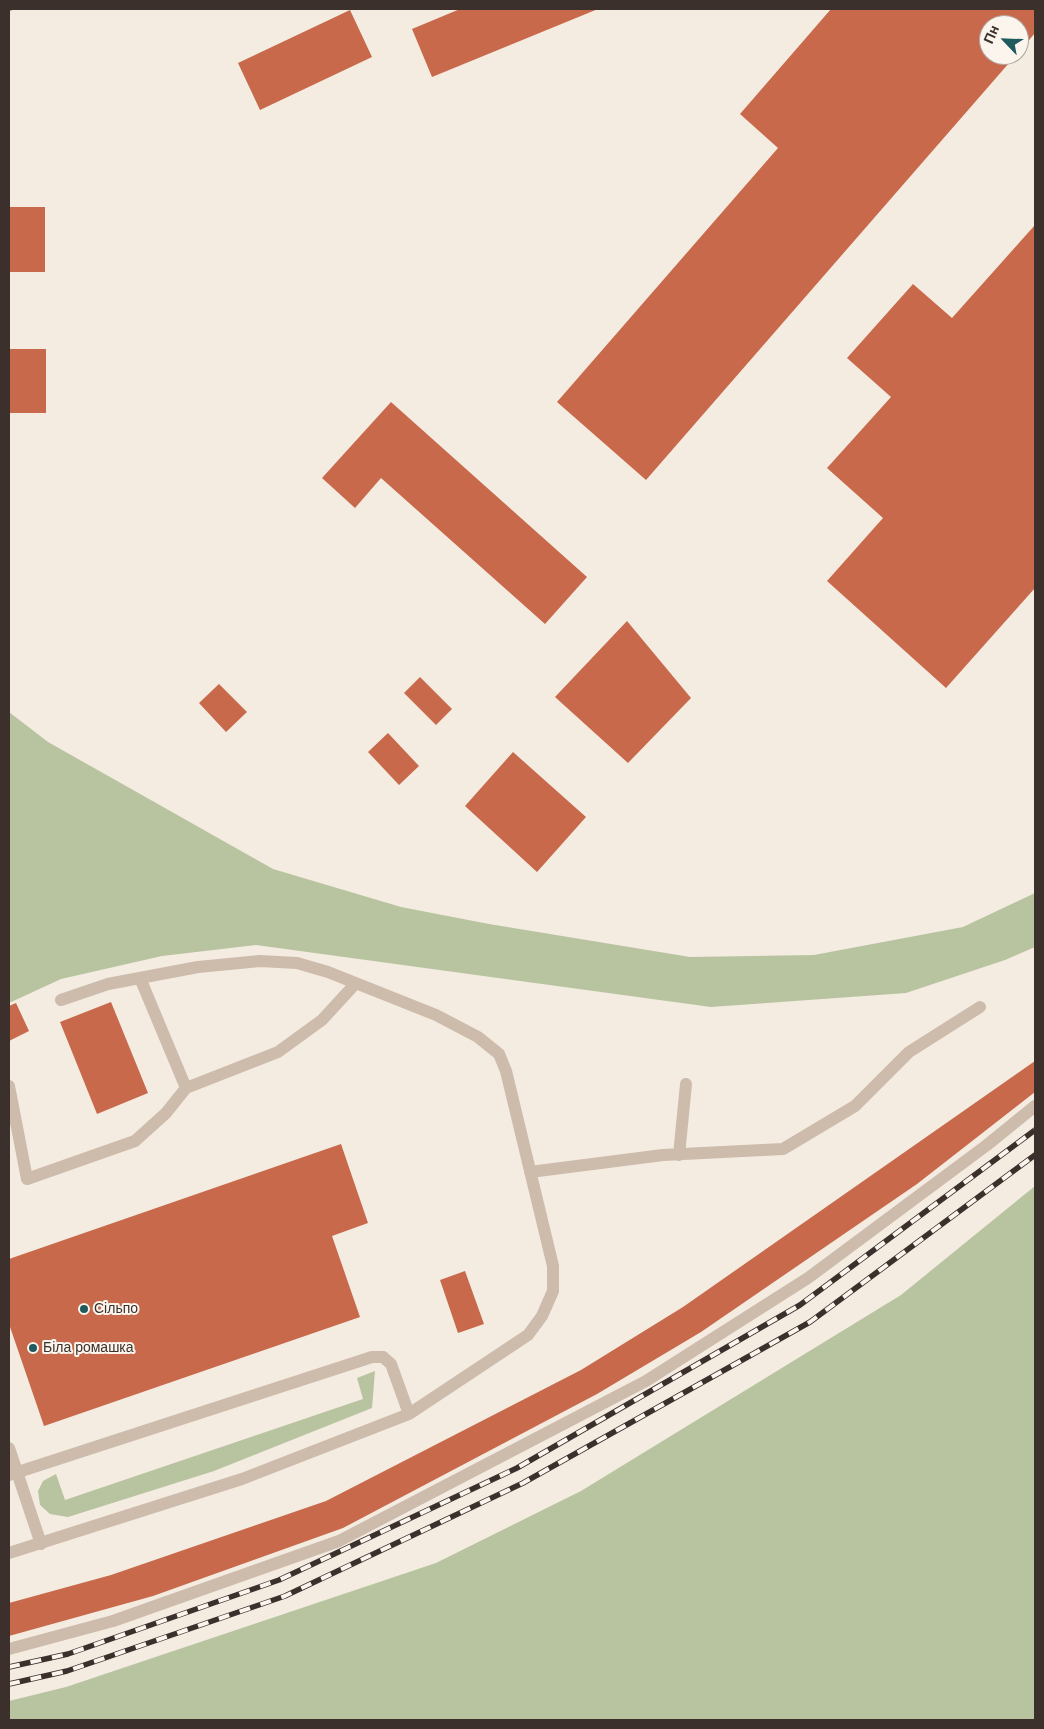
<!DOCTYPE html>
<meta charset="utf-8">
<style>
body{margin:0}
#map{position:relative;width:1044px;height:1729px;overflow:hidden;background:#f4ebe1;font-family:Arial,sans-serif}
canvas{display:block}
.frame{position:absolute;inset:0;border:10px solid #3b302b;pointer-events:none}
.north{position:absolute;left:979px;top:15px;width:50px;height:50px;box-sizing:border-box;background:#fbf5ee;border:1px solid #aea6a0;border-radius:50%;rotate:294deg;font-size:14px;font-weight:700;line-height:20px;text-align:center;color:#3b302b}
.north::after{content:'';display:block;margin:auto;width:18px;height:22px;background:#1f5a5e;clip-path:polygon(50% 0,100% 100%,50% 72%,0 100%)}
</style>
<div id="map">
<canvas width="1044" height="1729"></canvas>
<div class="frame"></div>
<div class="north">Пн</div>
</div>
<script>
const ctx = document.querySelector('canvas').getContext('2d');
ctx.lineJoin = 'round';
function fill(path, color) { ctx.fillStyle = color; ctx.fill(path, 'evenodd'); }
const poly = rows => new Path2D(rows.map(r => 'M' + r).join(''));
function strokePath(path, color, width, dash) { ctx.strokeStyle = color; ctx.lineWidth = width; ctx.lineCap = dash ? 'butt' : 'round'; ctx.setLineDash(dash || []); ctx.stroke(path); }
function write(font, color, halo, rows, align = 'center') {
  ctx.font = font + ' Arial,sans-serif'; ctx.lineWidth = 4; ctx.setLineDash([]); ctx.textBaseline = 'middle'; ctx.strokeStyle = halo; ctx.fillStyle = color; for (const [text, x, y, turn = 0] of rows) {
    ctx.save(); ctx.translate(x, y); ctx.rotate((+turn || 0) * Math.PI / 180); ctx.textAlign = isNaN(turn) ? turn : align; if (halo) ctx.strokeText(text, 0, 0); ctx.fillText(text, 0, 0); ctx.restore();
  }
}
fill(poly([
 [9,712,48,742,273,869,401,907,489,924,690,957,814,955,963,927,1035,893,1035,947,1005,960,906,993,711,1007,256,945,162,956,61,979,9,1003],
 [1035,1186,1035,1720,9,1720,9,1701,66,1687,436,1563,581,1491,901,1295],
 [375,1371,372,1408,214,1471,68,1517,50,1514,40,1505,38,1491,43,1481,56,1474,65,1500,363,1399,357,1378]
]), '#b8c4a0');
fill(poly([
 [460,9,598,9,432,77,412,29],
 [831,9,1035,9,1035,33,1019,52,1019,25,989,25,989,55,1016,55,646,480,557,402,778,148,740,114],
 [350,10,372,57,260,110,238,63],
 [9,207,45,207,45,272,9,272],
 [1035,225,1035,588,946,688,827,581,883,518,827,468,891,397,847,358,913,284,952,318],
 [9,349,46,349,46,413,9,413],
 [391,402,587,577,545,624,381,478,355,508,322,478],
 [627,621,691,698,628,763,555,697],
 [420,677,452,709,436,725,404,693],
 [219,684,247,712,226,732,199,703],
 [388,733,419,766,399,785,368,752],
 [513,752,586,817,537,872,465,806],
 [111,1002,148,1093,97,1114,60,1022],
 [16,1003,29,1031,9,1041,9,1006],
 [1035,1061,1035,1092,917,1184,701,1332,597,1394,343,1528,153,1596,9,1636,9,1603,111,1575,326,1501,581,1370,683,1307],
 [341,1144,368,1223,332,1236,360,1317,44,1426,9,1324,9,1259],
 [465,1271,484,1324,458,1333,440,1280]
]), '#c8694b');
strokePath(poly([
 [9,10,13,9]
]), '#b9a596', 3, [2.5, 2.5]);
strokePath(poly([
 [140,978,186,1088],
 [61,1000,108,984,198,967,260,961,297,963,328,972,436,1015,478,1037,499,1054,506,1071,553,1266,553,1291,542,1316,528,1335,409,1414],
 [9,1086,27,1179,135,1141,166,1113,186,1088,278,1052,322,1020,356,983],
 [679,1155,686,1084],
 [530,1172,663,1155,783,1149,855,1106,909,1052,980,1007],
 [9,1448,41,1544],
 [9,1475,372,1357,383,1357,391,1364,409,1414,242,1479,9,1553],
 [9,1649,113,1621,339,1541,646,1381,808,1278,987,1145,1035,1106]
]), '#cdbbac', 12);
const rail = poly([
 [9,1667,68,1654,279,1580,517,1468,800,1305,1035,1130],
 [9,1684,67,1671,285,1596,523,1483,810,1322,1035,1155]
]);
strokePath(rail, '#3b302b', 5.5);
strokePath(rail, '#fbf5ee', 4, [11]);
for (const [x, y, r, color] of [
 [84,1309,5,"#1f5a5e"],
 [33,1348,5,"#1f5a5e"]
]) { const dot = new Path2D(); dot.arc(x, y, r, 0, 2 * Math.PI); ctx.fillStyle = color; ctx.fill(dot); strokePath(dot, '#fbf5ee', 2); }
write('14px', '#3b302b', '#fbf5ee', [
 ["Сільпо",94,1309],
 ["Біла ромашка",43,1348]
], 'left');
</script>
